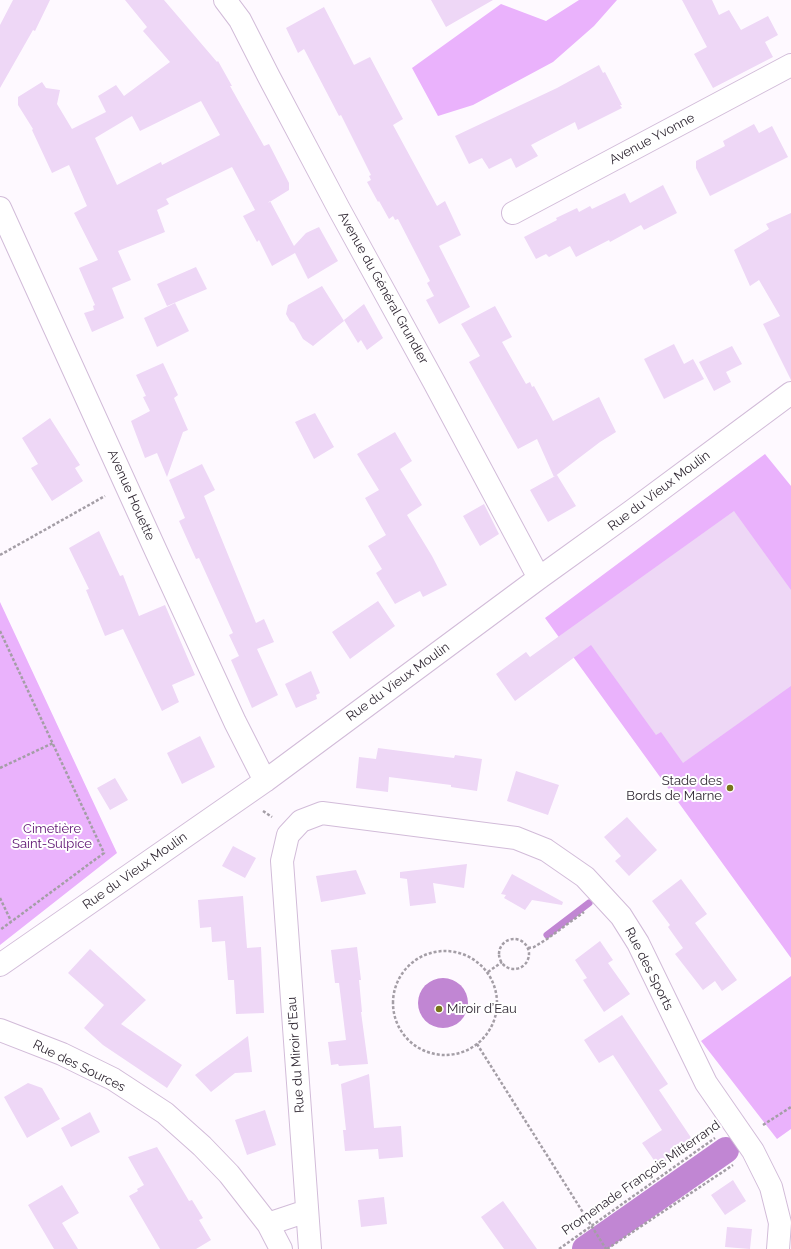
<!DOCTYPE html>
<meta charset="utf-8">
<style>
body{margin:0}
canvas{display:block;background:#fef9ff}
</style>
<canvas width="791" height="1249"></canvas>
<script>
const ctx = document.querySelector('canvas').getContext('2d');
ctx.lineJoin = 'round';
function fill(path, color) { ctx.fillStyle = color; ctx.fill(path, 'evenodd'); }
const poly = rows => new Path2D(rows.map(r => 'M' + r).join(''));
function strokePath(path, color, width, dash) { ctx.strokeStyle = color; ctx.lineWidth = width; ctx.lineCap = dash ? 'butt' : 'round'; ctx.setLineDash(dash || []); ctx.stroke(path); }
function write(font, color, halo, rows, align = 'center') {
  ctx.font = font + ' Raleway,sans-serif'; ctx.lineWidth = 4; ctx.setLineDash([]); ctx.textBaseline = 'middle'; ctx.strokeStyle = halo; ctx.fillStyle = color; for (const [text, x, y, turn = 0] of rows) {
    ctx.save(); ctx.translate(x, y); ctx.rotate((+turn || 0) * Math.PI / 180); ctx.textAlign = isNaN(turn) ? turn : align; if (halo) ctx.strokeText(text, 0, 0); ctx.fillText(text, 0, 0); ctx.restore();
  }
}
fill(poly([
 [579,0,617,0,594,26,553,62,473,105,438,116,412,68,501,4,546,21],
 [765,454,791,486,791,958,545,618],
 [0,602,117,853,0,945],
 [791,976,791,1129,777,1139,701,1041]
]), '#eab2fc');
fill(poly([
 '418 1003a25 25 0 1 1 50 0a25 25 0 1 1-50 0Z'
]), '#c186d3');
strokePath(poly([
 [547,935,589,903]
]), '#c186d3', 7);
strokePath(poly([
 [585,1249,726,1150]
]), '#c186d3', 26);
fill(poly([
 [13,0,50,0,35,31,33,30,0,88,0,25],
 [125,0,164,0,217,62,218,61,232,86,230,86,264,146,269,144,289,183,289,190,268,203,270,201,294,246,306,233,319,227,338,261,308,279,295,253,272,266,259,240,257,242,243,216,255,210,232,167,166,199,169,204,157,210,165,232,118,251,131,280,112,288,124,318,92,332,84,313,94,310,93,306,95,305,79,268,98,260,74,213,87,206,69,165,52,173,32,130,33,129,18,105,18,97,42,82,46,88,60,90,57,104,72,129,106,112,98,96,116,85,124,96,170,62,143,31,147,27],
 [201,101,220,135,162,165,161,162,117,185,95,138,132,116,140,131],
 [431,0,493,0,446,27],
 [682,0,712,0,719,15,729,10,741,30,768,16,778,35,765,42,773,57,713,88,694,54,707,47],
 [324,7,354,65,370,57,403,119,393,125,437,206,445,201,461,235,439,246,470,307,439,324,426,300,434,296,427,283,430,281,398,219,395,220,393,216,389,219,379,201,378,202,367,182,371,180,369,176,371,175,341,115,339,116,304,49,298,53,286,28],
 [599,65,603,73,605,72,622,105,620,105,622,108,578,130,575,122,531,145,538,156,516,168,511,158,489,169,482,158,469,164,455,136,557,88],
 [754,124,759,133,772,126,788,157,710,196,696,168,696,161,725,146,723,141],
 [663,185,677,213,644,230,641,225,610,242,609,240,576,257,570,246,549,257,546,254,536,259,524,237,557,220,556,218,577,208,579,212,590,206,592,209,625,193,630,203],
 [791,213,791,380,763,324,780,316,759,280,750,286,734,250,769,229,766,224],
 [196,267,207,289,167,306,157,284],
 [322,286,344,321,313,346,303,339,294,323,290,321,286,314,288,305],
 [175,303,189,331,157,347,144,318],
 [364,304,383,338,367,350,361,340,358,343,344,320],
 [495,306,512,337,502,342,526,384,530,382,532,387,534,386,553,421,599,397,616,432,600,442,554,477,537,439,518,449,469,362,480,356,461,324],
 [674,344,684,364,693,359,704,379,664,399,644,359],
 [732,346,742,364,726,372,731,382,714,391,699,362],
 [163,363,178,395,174,398,188,430,183,432,167,477,157,453,145,458,131,421,150,411,143,397,146,396,136,375],
 [315,413,334,447,314,459,295,422],
 [50,418,80,465,75,468,83,481,52,501,31,468,38,464,22,438],
 [395,432,412,461,400,469,422,505,407,515,432,556,447,585,423,597,420,591,395,604,376,573,382,569,368,546,386,535,365,498,379,490,357,454],
 [202,464,215,490,204,496,256,623,264,619,274,642,257,649,278,695,252,708,231,660,239,656,229,635,233,633,199,558,196,559,179,521,185,518,169,480],
 [557,475,576,506,548,522,530,490],
 [484,504,499,534,480,546,463,516],
 [734,511,791,590,791,686,683,763,661,732,656,735,591,645,515,701,496,674,526,652,530,657],
 [99,531,120,576,123,575,139,616,165,605,195,675,172,685,179,702,162,711,123,629,105,636,86,590,89,589,69,548],
 [378,601,395,626,350,659,332,632],
 [311,671,320,693,316,695,317,699,296,708,285,684],
 [200,736,215,767,182,784,167,753],
 [378,748,454,758,455,755,482,759,477,791,451,787,451,785,389,777,388,792,356,788,359,757,376,759],
 [516,771,559,785,548,815,507,801],
 [115,778,128,800,110,810,97,788],
 [627,817,657,850,629,876,615,861,621,856,604,837],
 [233,846,256,858,245,878,222,866],
 [467,864,464,888,433,883,436,903,410,906,407,879,400,878,400,872],
 [356,870,366,894,321,902,316,876],
 [512,874,563,902,562,905,532,900,525,910,504,898,506,895,501,894],
 [681,879,707,914,695,923,737,980,722,991,715,981,703,990,675,954,683,948,668,927,670,925,652,901],
 [243,896,247,948,261,947,264,1013,236,1014,234,980,228,980,225,941,212,942,211,927,200,928,198,900],
 [600,941,613,960,608,963,630,994,604,1012,583,980,587,978,575,960],
 [357,947,361,980,359,980,362,1012,361,1012,368,1064,339,1066,338,1064,331,1065,328,1042,346,1040,339,983,335,983,331,950],
 [90,949,146,1000,121,1024,182,1065,167,1088,103,1045,84,1028,104,1005,68,973],
 [622,1015,668,1084,659,1090,694,1142,658,1166,642,1143,662,1130,613,1055,599,1063,584,1040],
 [248,1036,252,1072,235,1073,211,1092,195,1075],
 [369,1074,374,1128,401,1126,403,1157,379,1159,378,1149,345,1151,343,1130,346,1130,341,1084],
 [28,1083,42,1088,60,1119,27,1138,4,1097],
 [265,1110,276,1145,247,1155,235,1120],
 [90,1112,100,1132,71,1147,61,1128],
 [157,1147,189,1201,192,1200,203,1218,199,1220,211,1240,196,1249,160,1249,129,1196,138,1191,137,1189,144,1185,128,1157],
 [733,1180,746,1201,725,1215,711,1195],
 [62,1185,79,1213,62,1223,78,1249,54,1249,28,1205],
 [384,1197,387,1224,361,1227,358,1200],
 [503,1201,537,1249,504,1249,481,1217],
 [727,1227,752,1229,750,1249,725,1247]
]), '#eed7f6');
const minor = poly([
 [225,0,240,20,269,77,339,209,434,382,539,578],
 [0,208,156,551,235,722,265,781],
 [513,213,791,65],
 [0,965,265,781,539,578,632,511,791,393],
 [0,1030,62,1054,113,1079,165,1113,202,1146,229,1174,268,1224,281,1249],
 [268,1224,307,1211],
 [310,1249,282,861,288,835,301,821,322,813,516,838,546,850,585,877,621,916,638,943,706,1083,753,1151,771,1187,780,1223,778,1249]
]);
strokePath(minor, '#d2bcd9', 24);
strokePath(poly([
 [0,555,105,496],
 [0,631,104,853,0,930],
 [0,768,53,743],
 [263,811,272,817],
 [0,898,11,921],
 '499 954a15 15 0 1 1 30 0a15 15 0 1 1-30 0Z',
 [528,948,534,947,547,939,584,912],
 '393 1003a52 52 0 1 1 104 0a52 52 0 1 1-104 0Z',
 [488,972,502,962],
 [477,1044,606,1249],
 [763,1125,791,1107],
 [559,1249,715,1138],
 [607,1249,733,1165]
]), '#a49ea6', 2.5, [3, 2]);
strokePath(minor, '#fff', 22);
for (const [x, y, r, color] of [
 [730,788,4,"#78751a"],
 [439,1009,4,"#78751a"]
]) { const dot = new Path2D(); dot.arc(x, y, r, 0, 2 * Math.PI); ctx.fillStyle = color; ctx.fill(dot); strokePath(dot, '#fff', 1.5); }
write('13px', '#302833', '#fff', [
 ["Avenue Yvonne",652,139,-28],
 ["Avenue du Général Grundler",383,288,61],
 ["Rue du Vieux Moulin",659,491,-37],
 ["Avenue Houette",131,495,66],
 ["Rue du Vieux Moulin",398,682,-36],
 ["Rue du Vieux Moulin",135,871,-35],
 ["Rue des Sports",649,969,63],
 ["Rue du Miroir d'Eau",296,1055,-94],
 ["Rue des Sources",79,1066,26],
 ["Promenade François Mitterrand",641,1178,-35]
]);
write('13px', '#302833', '#fff', [
 ["Stade des",722,781],
 ["Bords de Marne",722,796],
 ["Miroir d’Eau",447,1009,"left"]
], 'right');
write('13px', '#5b0f6f', '#fff', [
 ["Cimetière",52,829],
 ["Saint-Sulpice",52,844]
]);
</script>
